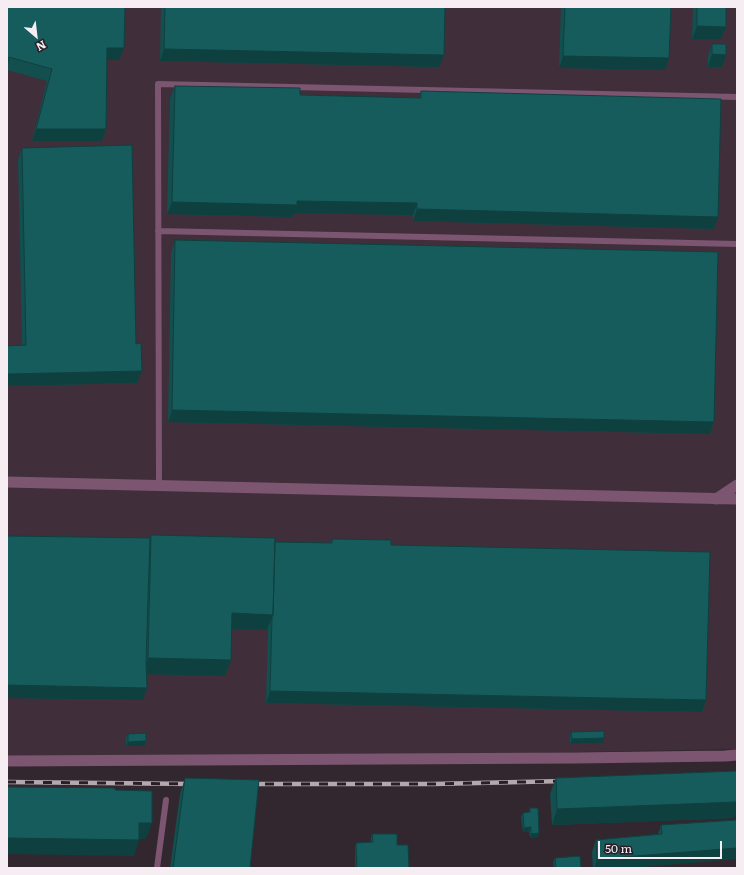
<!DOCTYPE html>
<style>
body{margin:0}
#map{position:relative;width:744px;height:875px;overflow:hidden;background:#33272f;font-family:Literata,serif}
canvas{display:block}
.frame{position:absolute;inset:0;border:8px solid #f5edf2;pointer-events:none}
.north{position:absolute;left:16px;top:16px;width:40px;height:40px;-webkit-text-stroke:3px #291e25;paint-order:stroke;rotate:152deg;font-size:11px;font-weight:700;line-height:16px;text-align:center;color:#f5edf2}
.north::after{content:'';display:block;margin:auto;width:14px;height:18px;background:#f5edf2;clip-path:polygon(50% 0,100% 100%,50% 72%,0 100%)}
.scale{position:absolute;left:598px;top:841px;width:124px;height:18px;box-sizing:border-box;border:2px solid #f5edf2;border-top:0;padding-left:5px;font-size:12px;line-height:14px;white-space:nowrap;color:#f5edf2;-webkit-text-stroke:3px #291e25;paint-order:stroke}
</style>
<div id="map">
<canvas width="744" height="875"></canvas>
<div class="frame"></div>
<div class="north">N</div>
<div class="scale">50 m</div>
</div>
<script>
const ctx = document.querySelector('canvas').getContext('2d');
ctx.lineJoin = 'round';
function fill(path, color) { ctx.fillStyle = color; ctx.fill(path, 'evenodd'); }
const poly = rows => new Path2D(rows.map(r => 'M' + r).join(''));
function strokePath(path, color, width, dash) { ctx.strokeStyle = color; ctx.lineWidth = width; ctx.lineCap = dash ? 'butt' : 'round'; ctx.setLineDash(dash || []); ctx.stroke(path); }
fill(poly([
 [7,7,737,7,737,749,7,763]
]), '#402e3a');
strokePath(poly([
 [158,231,737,244],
 [159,486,158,84,737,97],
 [157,868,166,800]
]), '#7c5570', 6);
strokePath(poly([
 [7,482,737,499],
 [716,499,737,485],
 [7,761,575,758,725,756,737,755]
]), '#7c5570', 11);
const rail = poly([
 [7,782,195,784],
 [247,784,433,784,565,781]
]);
strokePath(rail, '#b2a8ae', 4.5);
strokePath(rail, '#291e25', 3, [9]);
fill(poly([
 [7,7,124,48,119,60,107,60,106,129,102,141,32,141,47,81,7,70],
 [161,7,445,7,439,67,160,61],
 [561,7,671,7,669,58,665,70,559,68],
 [693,7,726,7,726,27,721,39,692,39],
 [712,44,722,67,708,67,708,56],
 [175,86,300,95,419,98,421,91,714,229,413,221,413,215,294,213,292,217,167,214,170,98],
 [22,148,137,383,7,386,7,346,22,345,18,160],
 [175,240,714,422,710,434,168,422,171,253],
 [151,535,275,542,330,543,332,539,391,545,706,700,702,712,266,703,268,629,267,630,231,629,231,660,225,676,147,674,143,700,7,698,7,536,150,538],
 [571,732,603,743,570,744,570,736],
 [128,734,145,746,126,746,126,738],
 [737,771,737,810,734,818,552,825,550,794,556,778],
 [185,778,250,868,170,868,180,794],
 [530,808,538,837,530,838,529,832,523,832,521,817,523,813,529,812],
 [737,820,632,868,593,868,592,852,596,840,658,834,661,825],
 [372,834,397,845,409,868,355,868,355,847,356,843,371,843,371,838],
 [555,858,581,868,554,868,553,862]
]), '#134f4f');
fill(poly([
 [697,26,726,27,721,39,692,39],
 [107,48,124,48,119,60,103,60],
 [164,49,444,55,439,67,160,61],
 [712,54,726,55,722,67,708,67],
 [563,56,669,58,665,70,559,68],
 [36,129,106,129,102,141,32,141],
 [297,201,417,203,413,215,294,213,292,217,167,214,172,202],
 [417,209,718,217,714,229,413,221],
 [142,371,137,383,7,386,7,374],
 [172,410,714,422,710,434,168,422],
 [232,613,273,615,267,630,226,629],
 [148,658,231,660,225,676,142,674],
 [7,685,147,688,143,700,7,698],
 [270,691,706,700,702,712,266,703],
 [604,738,603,743,570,744,572,739],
 [146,741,145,746,126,746,128,742],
 [737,802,737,810,734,818,552,825,557,809],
 [139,823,152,823,146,839,133,839],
 [531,827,529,832,523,832,524,828],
 [539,833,538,837,530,838,531,834],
 [7,838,139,840,134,856,7,854],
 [737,848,737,859,632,868,594,868,597,859]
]), '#0f4040');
const building = poly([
 [7,7,125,7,124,48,107,48,106,129,36,129,52,69,9,57,7,66,7,7],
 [165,7,445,7,444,55,164,49,165,7],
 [565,7,671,7,669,58,563,56,565,7],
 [697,7,726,7,726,27,697,26,697,7],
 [712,44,726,44,726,55,712,54,712,44],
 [175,86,300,88,300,95,421,98,421,91,721,99,718,217,417,209,417,203,297,201,297,205,172,202,175,86],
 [132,145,136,344,141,343,142,371,7,374,7,346,26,345,22,148,132,145],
 [175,240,718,252,714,422,172,410,175,240],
 [151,535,275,538,273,615,232,613,231,660,148,658,151,535],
 [7,536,150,538,146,661,147,688,7,685,7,536],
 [332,539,391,540,391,545,710,552,706,700,270,691,272,617,273,615,275,542,332,543,332,539],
 [604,731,604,738,572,739,571,732,604,731],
 [146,733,146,741,128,742,128,734,146,733],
 [737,771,737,802,557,809,556,778,737,771],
 [185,778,259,780,250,868,173,868,185,778],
 [7,787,115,788,115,790,152,791,152,823,139,823,139,840,7,838,7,787],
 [530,808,538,808,539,833,531,834,531,827,524,828,523,813,530,812,530,808],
 [737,820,737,848,597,859,596,840,662,834,661,825,737,820],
 [372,834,397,834,397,845,408,845,409,868,357,868,356,843,373,842,372,834],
 [580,856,581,868,556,868,555,858,580,856]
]);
fill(building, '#165c5c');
strokePath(building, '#0f4040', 1);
</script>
